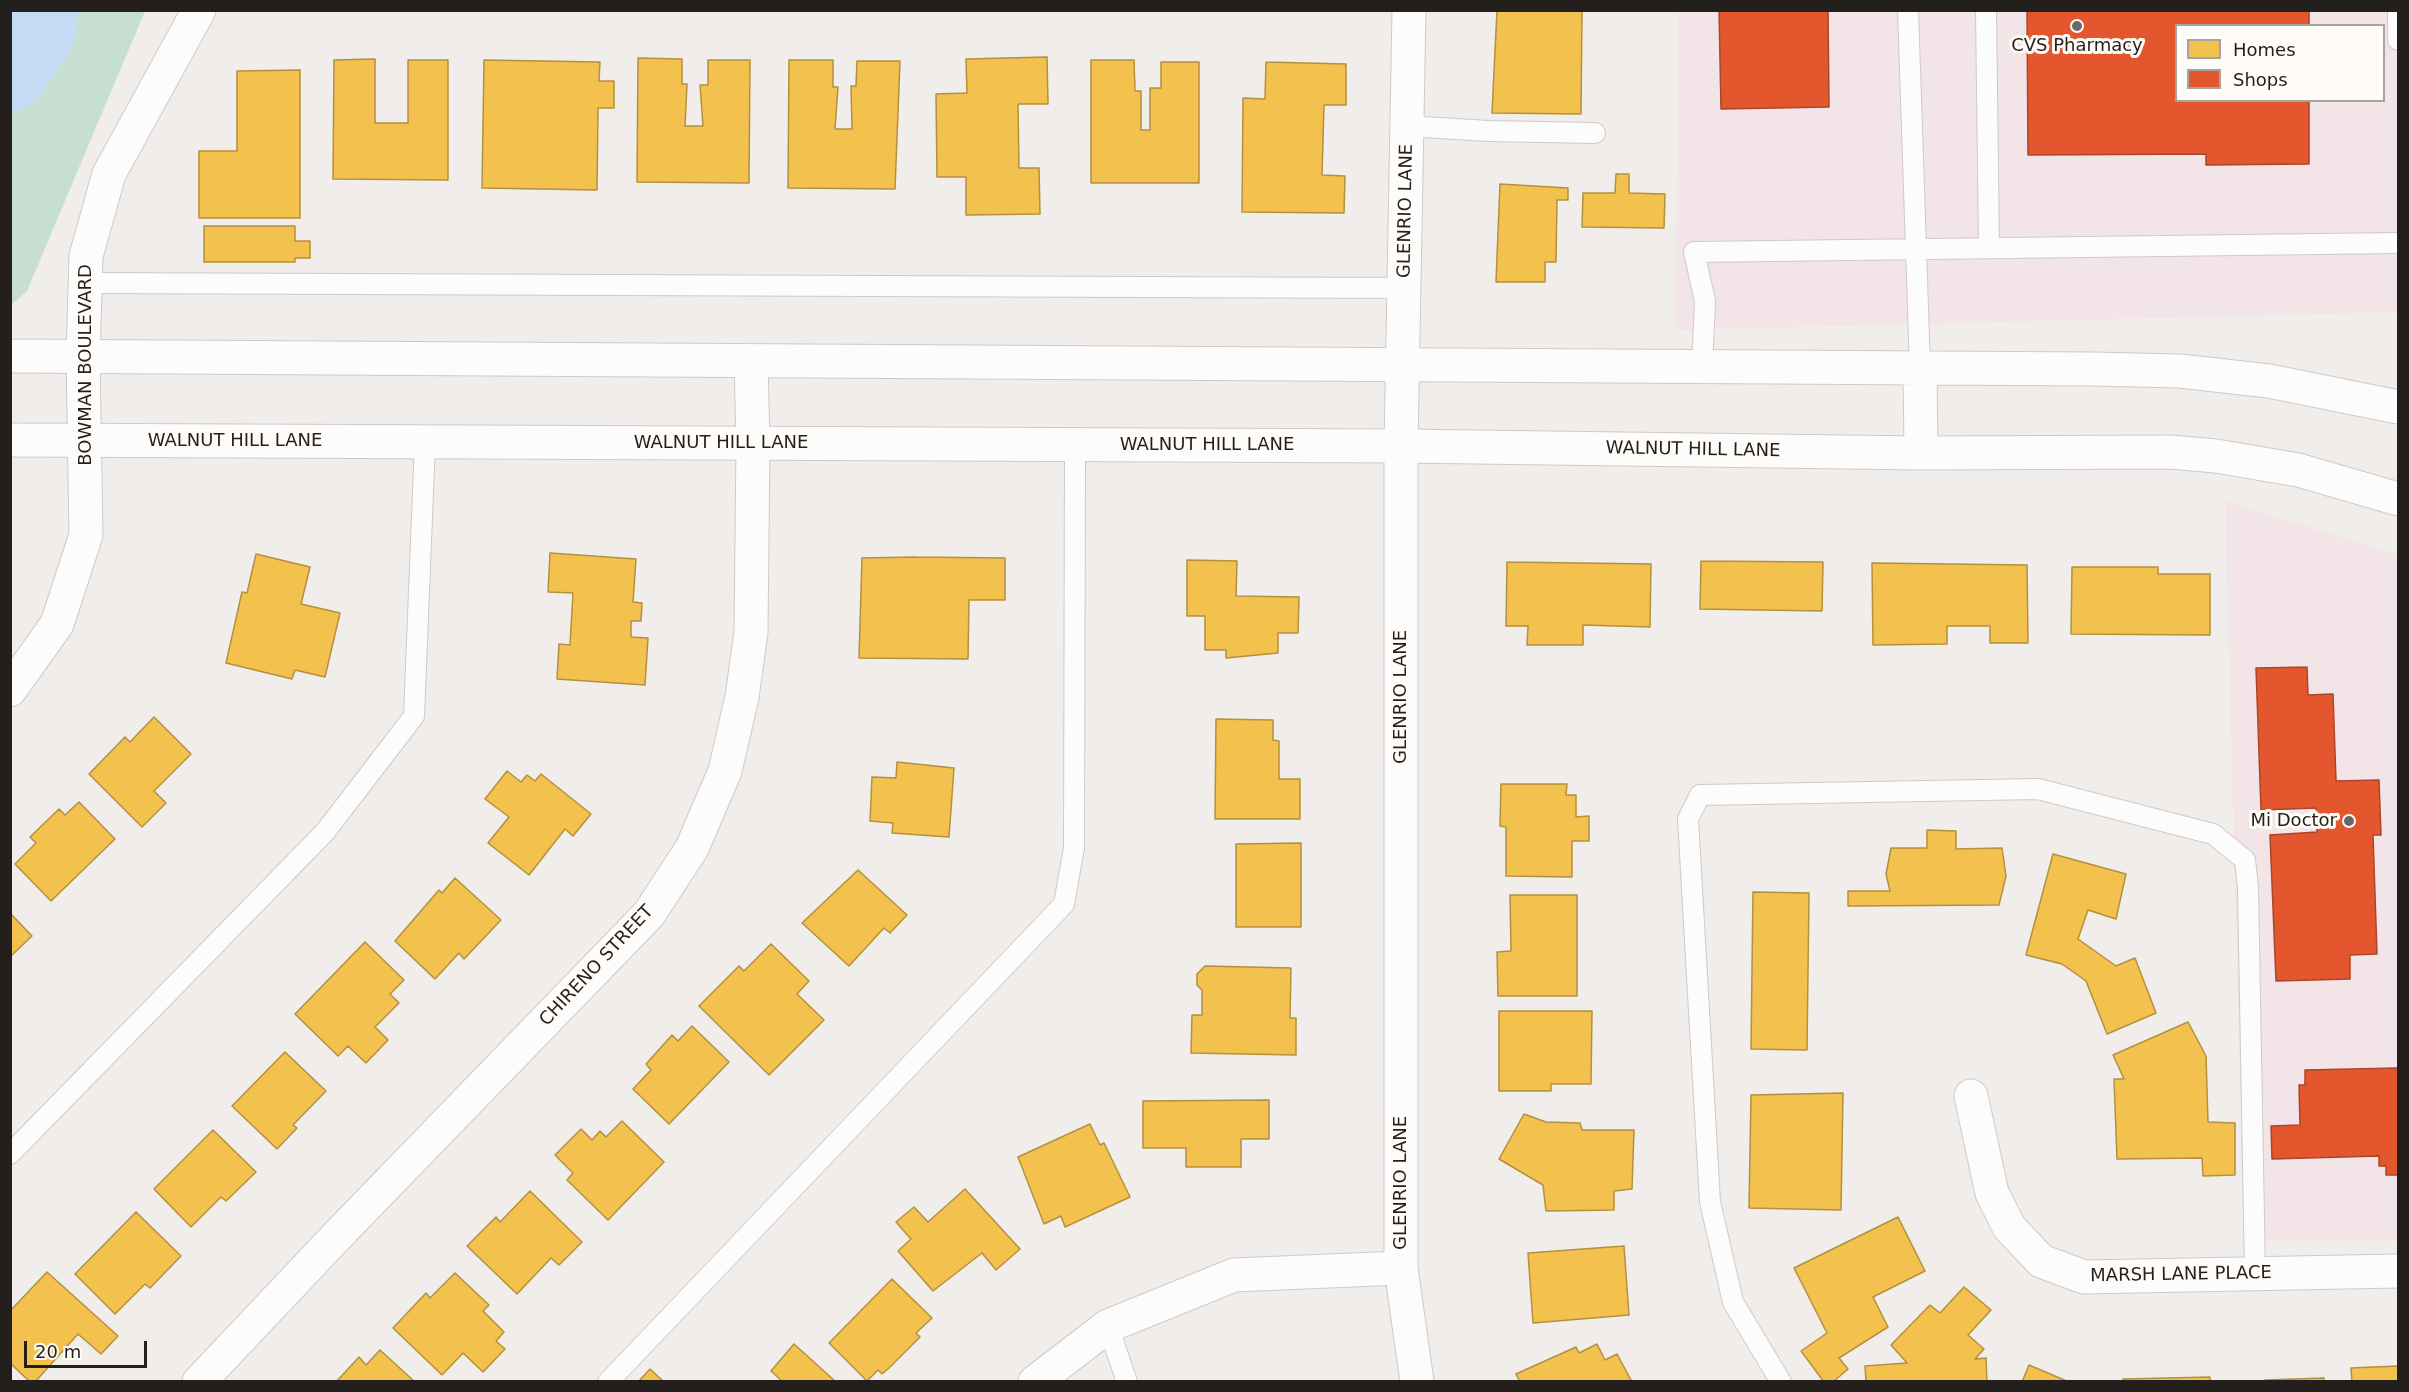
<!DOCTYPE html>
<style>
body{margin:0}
#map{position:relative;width:2409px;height:1392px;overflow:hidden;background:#f0edea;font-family:"DejaVu Sans",sans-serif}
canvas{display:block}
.frame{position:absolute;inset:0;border:12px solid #221f1d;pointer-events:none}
.legend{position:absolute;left:2175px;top:24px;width:210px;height:78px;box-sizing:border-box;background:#fffbf7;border:2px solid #a7a3a0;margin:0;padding:8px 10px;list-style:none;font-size:18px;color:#221f1d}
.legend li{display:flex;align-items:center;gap:12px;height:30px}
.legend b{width:30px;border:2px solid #a7a3a0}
.scale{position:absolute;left:24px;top:1341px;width:123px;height:27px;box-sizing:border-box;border:3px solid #221f1d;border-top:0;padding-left:8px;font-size:18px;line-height:21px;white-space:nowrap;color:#221f1d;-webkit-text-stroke:4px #fffbf7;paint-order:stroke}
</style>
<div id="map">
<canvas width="2409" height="1392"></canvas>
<div class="frame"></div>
<ul class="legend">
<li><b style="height:16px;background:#f2c14e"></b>Homes</li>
<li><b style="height:16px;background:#e4572e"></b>Shops</li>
</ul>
<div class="scale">20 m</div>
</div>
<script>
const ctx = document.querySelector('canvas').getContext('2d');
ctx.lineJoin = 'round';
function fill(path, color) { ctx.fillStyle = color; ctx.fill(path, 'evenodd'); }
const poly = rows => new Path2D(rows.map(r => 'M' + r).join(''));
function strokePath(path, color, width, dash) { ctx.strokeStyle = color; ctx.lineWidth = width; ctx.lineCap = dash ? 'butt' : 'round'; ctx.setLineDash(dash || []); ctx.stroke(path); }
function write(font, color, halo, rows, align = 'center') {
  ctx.font = font + ' "DejaVu Sans",sans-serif'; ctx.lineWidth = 6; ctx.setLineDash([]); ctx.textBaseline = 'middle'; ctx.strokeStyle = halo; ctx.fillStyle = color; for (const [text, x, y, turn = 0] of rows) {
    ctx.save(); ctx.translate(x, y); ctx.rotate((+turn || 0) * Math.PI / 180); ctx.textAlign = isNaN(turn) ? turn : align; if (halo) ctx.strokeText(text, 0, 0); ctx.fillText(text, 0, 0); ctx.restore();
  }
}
fill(poly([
 [1678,11,2398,11,2398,312,1676,330],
 [2176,26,2384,26,2384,100,2176,100],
 [2225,501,2398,555,2398,1240,2244,1240]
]), '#f3e4e7');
fill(poly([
 [11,10,145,11,27,291,11,305]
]), '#c7dfd0');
const homes = poly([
 [1497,10,1582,10,1581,114,1492,113,1497,10],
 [1047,57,1048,104,1018,104,1019,168,1039,168,1040,214,966,215,966,177,937,177,936,94,967,93,966,59,1047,57],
 [638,58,682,59,682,84,687,84,685,126,703,126,700,85,708,85,708,60,750,60,749,183,637,182,638,58],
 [375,59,375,123,408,123,408,60,448,60,448,180,333,179,334,60,375,59],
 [484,60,600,62,599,81,614,81,614,108,598,108,597,190,482,188,484,60],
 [789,60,833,60,833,87,838,87,835,129,852,129,851,86,856,86,857,61,900,61,895,189,788,188,789,60],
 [1091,60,1134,60,1135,91,1141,91,1141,130,1150,130,1150,88,1161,88,1161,62,1199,62,1199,183,1091,183,1091,60],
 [1266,62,1346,64,1346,105,1324,105,1322,175,1345,176,1344,213,1242,212,1243,98,1265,99,1266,62],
 [300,70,300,218,199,218,199,151,237,151,237,71,300,70],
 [1616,174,1629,174,1629,193,1665,194,1664,228,1582,227,1583,193,1615,193,1616,174],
 [1500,184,1568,188,1568,200,1557,200,1556,262,1545,262,1545,282,1496,282,1500,184],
 [204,226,295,226,295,241,310,241,310,258,295,258,295,262,204,262,204,226],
 [550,553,636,559,633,602,642,603,641,621,631,621,631,637,648,638,645,685,557,679,559,644,570,645,573,593,548,592,550,553],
 [256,554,310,567,301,604,340,613,325,677,295,670,292,679,226,663,242,592,247,593,256,554],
 [916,557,1005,558,1005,600,969,600,968,659,859,658,862,558,916,557],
 [1187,560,1237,561,1236,596,1299,597,1298,633,1278,633,1278,653,1226,658,1226,650,1205,650,1205,616,1187,616,1187,560],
 [1701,561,1823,562,1822,611,1700,609,1701,561],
 [1507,562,1651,564,1650,627,1583,625,1583,645,1527,645,1528,626,1506,626,1507,562],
 [1872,563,2027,565,2028,643,1990,643,1990,626,1947,626,1947,644,1873,645,1872,563],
 [2072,567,2158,567,2158,574,2210,574,2210,635,2071,634,2072,567],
 [154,717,191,754,154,791,166,803,142,827,89,774,125,737,130,742,154,717],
 [1216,719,1273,720,1273,740,1279,741,1279,779,1300,779,1300,819,1215,819,1216,719],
 [897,762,954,768,949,837,892,833,893,823,870,821,872,777,896,778,897,762],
 [507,771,521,782,527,775,535,781,541,774,591,814,573,836,565,829,529,875,488,843,509,817,485,799,507,771],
 [1501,784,1567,784,1566,795,1576,795,1576,817,1589,816,1589,841,1572,841,1572,877,1506,876,1506,827,1500,826,1501,784],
 [79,802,115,839,51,901,15,864,36,843,30,837,59,809,65,815,79,802],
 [1927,830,1956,831,1956,849,2002,848,2006,876,1999,905,1848,906,1848,891,1890,891,1886,874,1891,848,1927,848,1927,830],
 [1301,843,1301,927,1236,927,1236,844,1301,843],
 [2053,854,2126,874,2116,919,2088,910,2078,939,2116,966,2135,958,2156,1013,2107,1034,2086,981,2062,964,2026,955,2053,854],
 [858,870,907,915,890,933,884,928,849,966,802,923,858,870],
 [455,878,501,920,464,959,459,953,435,979,395,941,439,890,442,893,455,878],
 [1753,892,1809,893,1807,1050,1751,1049,1753,892],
 [1510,895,1577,895,1577,996,1498,996,1497,952,1511,951,1510,895],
 [10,913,32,936,11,956,10,955,10,913],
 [365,942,404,980,390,994,399,1003,375,1027,388,1040,366,1063,348,1046,338,1056,295,1014,365,942],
 [771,944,809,981,797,994,824,1020,769,1075,699,1006,739,966,744,971,771,944],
 [1205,966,1291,968,1290,1018,1296,1018,1296,1055,1191,1053,1192,1015,1202,1015,1202,990,1197,985,1197,974,1205,966],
 [1499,1011,1592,1011,1591,1084,1551,1084,1551,1091,1499,1091,1499,1011],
 [2188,1022,2206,1056,2208,1122,2235,1123,2235,1175,2203,1176,2202,1158,2117,1159,2114,1079,2124,1079,2113,1055,2188,1022],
 [692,1026,729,1062,669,1124,633,1089,651,1070,646,1064,672,1035,678,1041,692,1026],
 [285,1052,326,1091,293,1125,297,1128,277,1149,232,1106,285,1052],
 [1843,1093,1841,1210,1749,1208,1751,1095,1843,1093],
 [1269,1100,1269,1139,1241,1139,1241,1167,1186,1167,1186,1148,1143,1148,1143,1101,1269,1100],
 [1524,1114,1546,1122,1580,1123,1582,1130,1634,1130,1632,1189,1614,1191,1614,1210,1546,1211,1543,1185,1499,1159,1524,1114],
 [622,1121,664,1162,608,1220,567,1180,573,1173,555,1155,581,1129,592,1140,600,1131,606,1137,622,1121],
 [1090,1124,1100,1145,1104,1143,1130,1197,1065,1227,1061,1216,1044,1224,1018,1157,1090,1124],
 [213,1130,256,1172,226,1201,221,1197,191,1227,154,1189,213,1130],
 [965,1189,1020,1249,996,1270,982,1253,933,1291,898,1251,911,1239,896,1222,914,1207,928,1222,965,1189],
 [530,1191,582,1242,559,1265,551,1258,517,1294,467,1246,496,1217,500,1222,530,1191],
 [136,1212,181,1256,150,1288,145,1284,115,1314,75,1274,136,1212],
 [1898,1217,1925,1271,1873,1297,1888,1327,1839,1358,1848,1369,1833,1382,1824,1382,1801,1351,1827,1333,1794,1268,1898,1217],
 [1624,1246,1629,1315,1533,1323,1528,1253,1624,1246],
 [47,1272,118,1336,101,1354,78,1334,35,1382,30,1382,10,1363,10,1311,47,1272],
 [455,1273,489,1305,483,1311,504,1332,496,1341,505,1349,483,1372,463,1353,442,1375,393,1328,426,1293,430,1298,455,1273],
 [892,1279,932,1318,916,1333,920,1337,889,1368,882,1374,878,1370,867,1381,829,1343,892,1279],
 [1964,1287,1991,1310,1968,1335,1984,1349,1975,1359,1986,1358,1987,1382,1866,1382,1865,1366,1907,1363,1891,1345,1930,1305,1940,1313,1964,1287],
 [794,1344,836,1382,783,1382,771,1371,794,1344],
 [1597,1344,1605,1360,1617,1354,1632,1382,1520,1382,1516,1374,1576,1347,1579,1353,1597,1344],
 [380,1350,415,1382,336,1382,359,1357,366,1365,380,1350],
 [2029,1365,2069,1382,2022,1382,2029,1365],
 [2398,1366,2398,1382,2352,1382,2351,1368,2398,1366],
 [650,1369,664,1382,638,1382,650,1369],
 [2210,1377,2210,1382,2123,1382,2123,1379,2210,1377],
 [2324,1378,2324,1382,2266,1382,2265,1380,2324,1378]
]);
fill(homes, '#f2c14e');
strokePath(homes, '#b4903f', 1.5);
const shops = poly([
 [1719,10,1828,10,1829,107,1721,109,1719,10],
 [2027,10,2309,10,2309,26,2176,26,2176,100,2309,100,2309,164,2206,165,2206,154,2028,155,2027,10],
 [2307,667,2308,695,2333,694,2336,781,2379,780,2381,835,2373,835,2377,954,2350,955,2350,979,2276,981,2270,835,2317,832,2316,808,2261,810,2256,668,2307,667],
 [2398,1068,2398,1175,2386,1175,2386,1166,2379,1166,2379,1156,2272,1159,2271,1126,2300,1125,2299,1085,2305,1085,2305,1070,2398,1068]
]);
fill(shops, '#e4572e');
strokePath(shops, '#aa4629', 1.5);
strokePath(poly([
 [10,74,37,35,42,10]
]), '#c5dcf6', 74);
const lane = poly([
 [1908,10,1920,368],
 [1986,10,1989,248],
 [2398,10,2398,40],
 [1407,126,1488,131,1595,133],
 [85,283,1404,288],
 [1702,367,1705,301,1694,252,2398,243],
 [10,1154,325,832,414,716,425,442],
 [1108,1326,1127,1382],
 [608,1382,1064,904,1074,848,1075,445],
 [1781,1382,1733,1302,1710,1202,1688,819,1700,795,2038,789,2213,834,2245,860,2248,887,2255,1275]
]);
const street = poly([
 [1409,10,1401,446,1401,1268,1417,1382],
 [10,690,57,624,86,535,83,357,86,256,109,174,199,10],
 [1971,1096,1992,1193,2009,1227,2041,1261,2084,1277,2398,1271],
 [199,1382,336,1237,649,914,692,848,725,771,742,697,751,632,753,444,751,361],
 [1035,1382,1108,1326,1234,1275,1401,1268]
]);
const secondary = poly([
 [10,356,2093,369,2180,371,2269,381,2398,407],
 [1920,368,1921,453],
 [10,440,1401,446,1921,453,2171,452,2216,456,2298,470,2398,499]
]);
strokePath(lane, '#cecac8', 22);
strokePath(street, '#cecac8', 35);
strokePath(secondary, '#cecac8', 35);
strokePath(lane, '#fdfcfc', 20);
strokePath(street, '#fdfcfc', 33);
strokePath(secondary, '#fdfcfc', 33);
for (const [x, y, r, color] of [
 [2077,26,6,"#6a6765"],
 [2349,821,6,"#6a6765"]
]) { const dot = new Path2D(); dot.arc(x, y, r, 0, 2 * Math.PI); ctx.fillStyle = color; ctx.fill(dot); strokePath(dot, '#fffbf7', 2); }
write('18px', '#221f1d', '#fffbf7', [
 ["CVS Pharmacy",2077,46],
 ["Mi Doctor",2337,821,"right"]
]);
write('18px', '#221f1d', '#fffbf7', [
 ["GLENRIO LANE",1406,211,-89],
 ["BOWMAN BOULEVARD",86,365,-90],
 ["WALNUT HILL LANE",235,441],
 ["WALNUT HILL LANE",721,443],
 ["WALNUT HILL LANE",1207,445],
 ["WALNUT HILL LANE",1693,450,1],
 ["GLENRIO LANE",1401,697,-90],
 ["CHIRENO STREET",597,966,-47],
 ["GLENRIO LANE",1401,1183,-90],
 ["MARSH LANE PLACE",2181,1275,-1]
]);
</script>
